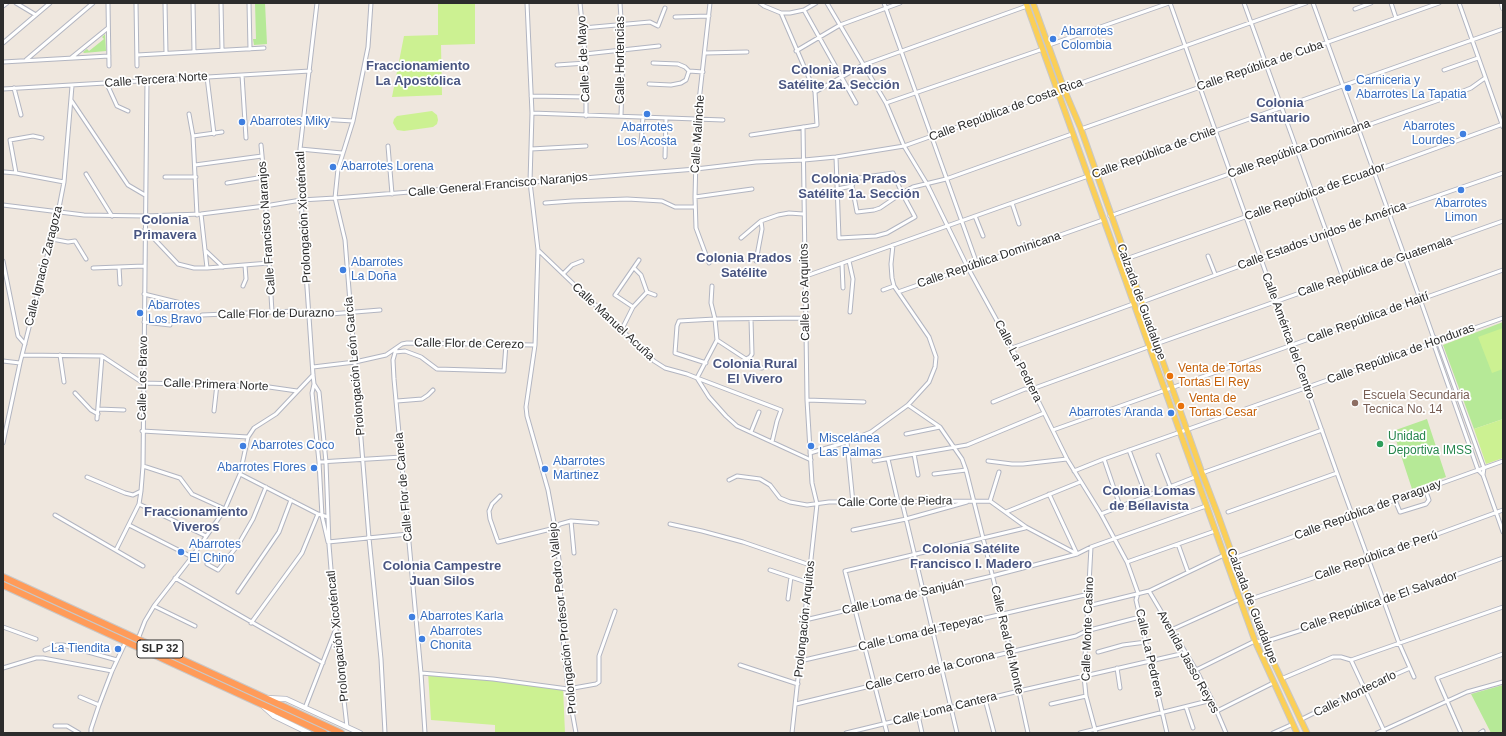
<!DOCTYPE html>
<meta charset="utf-8">
<style>
body{margin:0}
#map{position:relative;width:1506px;height:736px;overflow:hidden;background:#efe7de;font-family:Arial,sans-serif}
canvas{display:block}
.frame{position:absolute;inset:0;border:4px solid #2c2c2c;pointer-events:none}
</style>
<div id="map">
<canvas width="1506" height="736"></canvas>
<div class="frame"></div>
</div>
<script>
const ctx = document.querySelector('canvas').getContext('2d');
ctx.lineJoin = 'round';
function fill(path, color) { ctx.fillStyle = color; ctx.fill(path, 'evenodd'); }
const poly = rows => new Path2D(rows.map(r => 'M' + r).join(''));
function strokePath(path, color, width, dash) { ctx.strokeStyle = color; ctx.lineWidth = width; ctx.lineCap = dash ? 'butt' : 'round'; ctx.setLineDash(dash || []); ctx.stroke(path); }
function write(font, color, halo, rows, align = 'center') {
  ctx.font = font + ' Arial,sans-serif'; ctx.lineWidth = 3.5; ctx.setLineDash([]); ctx.textBaseline = 'middle'; ctx.strokeStyle = halo; ctx.fillStyle = color; for (const [text, x, y, turn = 0] of rows) {
    ctx.save(); ctx.translate(x, y); ctx.rotate((+turn || 0) * Math.PI / 180); ctx.textAlign = isNaN(turn) ? turn : align; if (halo) ctx.strokeText(text, 0, 0); ctx.fillText(text, 0, 0); ctx.restore();
  }
}
fill(poly([
 [255,3,265,3,267,44,254,45,253,39,256,39],
 [105,34,106,51,84,53,83,52,87,49,89,51,104,39,102,37],
 [1503,322,1503,419,1474,429,1443,345],
 [1427,419,1446,477,1412,489,1393,431],
 [1503,685,1503,733,1491,733,1471,694]
]), '#b6e997');
fill(poly([
 [438,3,475,3,475,44,441,45,442,95,392,97,404,36,438,35],
 [432,111,437,115,438,120,437,124,433,127,404,131,397,130,393,123,394,119,397,116],
 [1503,328,1503,369,1492,373,1478,337],
 [1503,419,1503,458,1486,464,1474,429],
 [428,672,563,688,565,733,495,733,495,725,431,720]
]), '#ccf192');
const street = poly([
 [16,3,36,15],
 [108,3,109,66],
 [136,3,137,66],
 [165,3,166,53],
 [193,3,194,52],
 [221,3,222,50],
 [249,3,250,49],
 [317,3,300,149,301,200,313,375,314,384,319,392,326,462,329,545,336,629,347,727],
 [371,3,368,47,353,121,338,169,335,198,345,240,369,538,381,659,385,733],
 [527,3,532,113,530,182,538,250,535,345,526,407,527,416,548,490,555,528,560,568,561,617,568,689,576,733],
 [580,3,586,63,586,116],
 [620,3,623,50,621,116],
 [760,3,764,6,781,13,790,13,804,10,816,3],
 [827,3,886,103,904,146,927,184,968,268,1012,348,1067,459,1101,514,1127,562,1138,593,1136,600,1167,733],
 [884,3,977,264],
 [1170,3,1337,473,1399,643,1414,677],
 [1244,3,1343,278],
 [1313,3,1420,299,1433,336,1438,341,1484,468,1483,475,1503,532],
 [1391,3,1396,18],
 [1459,3,1503,127],
 [3,6,7,3],
 [1355,9,1371,3],
 [804,10,856,103],
 [675,17,709,16],
 [583,28,650,22,658,26,665,8],
 [3,43,50,3],
 [1049,45,1169,3],
 [796,51,840,25,900,3],
 [705,53,747,52],
 [585,54,659,46],
 [137,55,264,48],
 [71,58,108,28],
 [26,60,93,3],
 [3,62,109,56],
 [653,63,678,64,685,67,689,71,703,72],
 [557,65,586,63],
 [1444,70,1478,58],
 [242,75,246,138],
 [207,77,214,134],
 [107,84,117,106,128,111],
 [649,84,671,85,681,83,686,80,689,71],
 [14,88,21,115],
 [3,89,310,71],
 [815,92,863,65,1027,6],
 [531,96,587,97],
 [71,100,128,185,145,195],
 [886,103,1043,49],
 [532,113,723,120],
 [189,114,193,136,197,215],
 [303,118,353,121],
 [1081,129,1439,3],
 [751,135,817,125,815,92,781,13],
 [193,136,222,132],
 [641,144,643,117],
 [261,145,264,177,272,312],
 [388,146,392,194],
 [300,149,342,153],
 [531,149,586,146],
 [665,157,666,118],
 [836,157,839,238,876,236,887,233,915,217,902,193,893,173,859,178,854,181,852,186,857,212,874,210,880,208,902,193,913,187,946,179,1072,134],
 [195,165,262,156],
 [4,172,16,173,64,182],
 [16,173,10,140,33,136,42,138],
 [86,174,112,216],
 [165,177,196,177],
 [227,183,264,177],
 [837,189,852,186],
 [695,197,752,189],
 [545,203,572,201,627,199,662,201,675,207,695,207],
 [1012,203,1019,224],
 [3,205,84,215,145,216,201,214,265,206,301,200,335,198,696,169,756,162,804,160,836,157,904,146,1306,3],
 [201,214,207,268],
 [975,216,983,236],
 [1110,216,1456,94,1471,88,1485,78],
 [145,229,178,264,194,268,207,268,269,263],
 [741,238,761,221,778,215,789,213,803,214],
 [52,239,68,242,75,241,86,259],
 [205,250,223,267],
 [538,250,654,361,665,368,687,374,697,378,709,397,726,416,737,426,811,460],
 [1208,256,1215,274],
 [1126,259,1313,193,1503,124],
 [3,261,18,336,25,344],
 [756,261,762,229,761,221],
 [849,261,853,279,850,312],
 [709,263,696,228,695,197,697,119,710,3],
 [842,264,843,288],
 [119,267,120,284],
 [93,268,144,266],
 [634,268,641,275,647,292,655,295],
 [563,274,572,265,582,261],
 [806,276,1503,29],
 [243,286,246,279,245,265],
 [712,286,711,303,715,319,717,340,697,378,781,410,777,421,772,442],
 [883,290,894,286],
 [898,292,1103,220],
 [144,294,197,307],
 [1142,302,1327,234,1503,173],
 [633,307,615,295,639,260],
 [202,315,296,311,318,315,380,310],
 [144,322,170,325],
 [621,331,633,307,647,292],
 [1433,336,1433,342,1478,470,1483,475],
 [717,340,746,359,751,366,762,368],
 [1156,344,1503,221],
 [1012,348,1133,304],
 [396,349,393,360,394,379,421,673,425,733],
 [395,352,405,351,421,357,437,369,504,371,506,344],
 [22,355,102,356,143,383,262,386,297,391],
 [60,355,64,382],
 [746,359,750,357,752,354,751,319],
 [3,361,20,363],
 [706,363,675,353,677,326,679,321,715,319,806,318],
 [313,367,355,362,386,355,402,344,407,343,535,345],
 [314,384,312,393,319,462,322,516,328,542],
 [75,393,91,410,98,414],
 [807,400,864,402],
 [397,401,422,399,428,395,433,390],
 [993,402,1025,389,1032,389,1148,347],
 [908,405,940,427,962,459,966,470,1002,614,1028,733],
 [98,409,124,410],
 [214,411,217,384],
 [97,419,102,356],
 [1053,430,1503,270],
 [142,431,248,437],
 [751,432,759,412],
 [906,434,940,427],
 [847,442,853,503],
 [3,443,20,363,58,213,64,182,72,86],
 [1129,450,1146,495],
 [810,453,847,442,871,432,908,405,929,382,935,367,936,357,929,337,894,286,892,278,891,264,893,245],
 [914,454,918,475],
 [1158,455,1170,486],
 [888,459,898,502],
 [1104,459,1120,506],
 [874,461,967,445,1044,413],
 [988,461,1012,464,1023,464,1067,459],
 [319,462,402,457],
 [143,466,180,478,192,494,225,509],
 [1074,471,1104,459,1503,318],
 [1202,473,1322,430],
 [240,474,318,514,328,517],
 [934,474,966,470],
 [87,477,125,493,133,495,141,491],
 [729,480,737,476,760,479,770,485,780,498,790,502,807,505,829,502,990,501,1026,527,1077,554],
 [1049,494,1077,554],
 [500,496,492,504,489,511,490,519,498,542,555,528,560,524,571,521,597,523],
 [1395,500,1400,512,1426,504,1429,500,1425,489],
 [990,501,999,472],
 [902,502,957,733],
 [139,504,206,536],
 [1006,512,1080,482],
 [1228,512,1337,473],
 [1101,514,1195,477],
 [55,515,143,566],
 [571,521,574,553],
 [670,524,702,531,743,542,810,565],
 [129,525,192,557],
 [853,530,906,519,967,502],
 [328,542,408,534],
 [1178,544,1188,572],
 [1091,547,1084,676,1086,696,1096,733],
 [116,550,139,504,141,491,143,466,147,81],
 [1234,558,1503,461],
 [1127,562,1215,531],
 [207,564,218,570,238,545,253,519,266,487],
 [770,570,809,583],
 [175,578,323,663],
 [1149,591,1196,670,1212,700,1226,733],
 [238,592,279,532,291,500],
 [788,599,791,577],
 [1248,600,1369,559,1503,510],
 [154,606,195,626],
 [1088,606,1149,591,1224,555],
 [805,620,992,576,1077,554,1091,547,1206,506],
 [251,623,302,553,318,514],
 [3,627,36,639],
 [1171,630,1240,599],
 [138,639,145,621,154,606,192,557,225,509,240,474,248,437,254,428,276,414,313,375],
 [45,650,57,645,63,645,117,660],
 [1098,652,1123,645,1146,642],
 [1351,660,1385,733],
 [800,661,1089,594],
 [740,665,798,684],
 [3,668,36,658,43,658,112,671],
 [1117,668,1120,688],
 [1196,670,1255,641,1264,642,1305,629,1503,558],
 [421,673,493,679,568,689,596,684,599,682,599,656,615,611],
 [1281,679,1333,657,1341,657,1351,660,1503,607],
 [80,697,99,705],
 [985,699,994,733],
 [796,704,1076,636,1086,631,1140,617],
 [1051,704,1086,696],
 [1186,707,1193,728],
 [305,708,335,631],
 [1217,711,1273,683],
 [918,715,922,733],
 [1300,720,1364,688,1410,668],
 [55,726,67,726,79,733],
 [91,733,91,729,99,705,112,671,126,641],
 [792,733,817,504,812,483,807,400,803,127],
 [846,733,1019,691,1185,653],
 [887,733,845,571,1025,528],
 [1080,733,1212,700],
 [1273,733,1293,724],
 [1377,733,1467,692,1503,682],
 [1461,733,1437,678,1503,654],
 [1480,733,1483,731]
]);
const secondary = poly([
 [1502,3,1503,8],
 [267,698,286,699,360,733],
 [264,707,274,716,309,733]
]);
const primary = poly([
 [1026,3,1255,641,1297,733],
 [1033,3,1064,89,1081,129,1202,473,1218,515,1262,638,1307,733]
]);
const highway = poly([
 [3,577,341,733],
 [3,585,324,733]
]);
strokePath(street, '#b2b5c1', 5);
strokePath(secondary, '#b2b5c1', 6);
strokePath(primary, '#c8c8c8', 7);
strokePath(highway, '#c8c8c8', 8);
strokePath(street, '#fff', 3);
strokePath(secondary, '#fff', 4.5);
strokePath(primary, '#fbcf57', 5);
strokePath(highway, '#ff9b59', 6);
for (const [x, y, r, color] of [
 [1053,39,4,"#3f7fe0"],
 [1348,88,4,"#3f7fe0"],
 [647,114,4,"#3f7fe0"],
 [242,122,4,"#3f7fe0"],
 [1463,134,4,"#3f7fe0"],
 [333,167,4,"#3f7fe0"],
 [1461,190,4,"#3f7fe0"],
 [343,270,4,"#3f7fe0"],
 [140,313,4,"#3f7fe0"],
 [1170,376,4,"#e8710a"],
 [1355,403,4,"#8d6e63"],
 [1181,406,4,"#e8710a"],
 [1171,413,4,"#3f7fe0"],
 [1380,444,4,"#2e9e5b"],
 [243,446,4,"#3f7fe0"],
 [811,446,4,"#3f7fe0"],
 [314,468,4,"#3f7fe0"],
 [545,469,4,"#3f7fe0"],
 [181,552,4,"#3f7fe0"],
 [412,617,4,"#3f7fe0"],
 [422,639,4,"#3f7fe0"],
 [118,649,4,"#3f7fe0"]
]) { const dot = new Path2D(); dot.arc(x, y, r, 0, 2 * Math.PI); ctx.fillStyle = color; ctx.fill(dot); strokePath(dot, '#fff', 1.5); }
for (const [x, y, w] of [
 [160,649,46]
]) { const box = new Path2D(); box.roundRect(x - w / 2, y - 9, w, 18, 3); ctx.fillStyle = '#fff'; ctx.fill(box); strokePath(box, '#2c2c2c', 1); }
write('bold 11px', '#2c2c2c', null, [
 ["SLP 32",160,649]
]);
write('12px', '#366cbe', '#fff', [
 ["Abarrotes",1061,32],
 ["Colombia",1061,46],
 ["Carniceria y",1356,81],
 ["Abarrotes La Tapatia",1356,95],
 ["Abarrotes Miky",250,122],
 ["Abarrotes",1455,127,"right"],
 ["Lourdes",1455,141,"right"],
 ["Abarrotes",647,128,"center"],
 ["Los Acosta",647,142,"center"],
 ["Abarrotes Lorena",341,167],
 ["Abarrotes",1461,204,"center"],
 ["Limon",1461,218,"center"],
 ["Abarrotes",351,263],
 ["La Doña",351,277],
 ["Abarrotes",148,306],
 ["Los Bravo",148,320],
 ["Abarrotes Aranda",1163,413,"right"],
 ["Miscelánea",819,439],
 ["Las Palmas",819,453],
 ["Abarrotes Coco",251,446],
 ["Abarrotes",553,462],
 ["Martinez",553,476],
 ["Abarrotes Flores",306,468,"right"],
 ["Abarrotes",189,545],
 ["El Chino",189,559],
 ["Abarrotes Karla",420,617],
 ["Abarrotes",430,632],
 ["Chonita",430,646],
 ["La Tiendita",110,649,"right"]
], 'left');
write('12px', '#2c2c2c', '#fff', [
 ["Calle 5 de Mayo",584,59,-93],
 ["Calle Hortencias",621,60,-90],
 ["Calle República de Cuba",1260,66,-19],
 ["Calle Tercera Norte",156,80,-4],
 ["Calle República de Costa Rica",1006,110,-20],
 ["Calle Malinche",698,134,-86],
 ["Calle República Dominicana",1299,149,-20],
 ["Calle República de Chile",1154,153,-20],
 ["Calle General Francisco Naranjos",498,185,-5],
 ["Calle República de Ecuador",1315,192,-20],
 ["Prolongación Xicoténcatl",304,217,-93],
 ["Calle Francisco Naranjos",267,228,-94],
 ["Calle Estados Unidos de América",1322,236,-20],
 ["Calle República Dominicana",989,260,-19],
 ["Calle Ignacio Zaragoza",44,266,-76],
 ["Calle República de Guatemala",1375,267,-19],
 ["Calle Los Arquitos",805,292,-91],
 ["Calzada de Guadalupe",1141,302,70],
 ["Calle Flor de Durazno",276,314,-1],
 ["Calle República de Haití",1368,318,-20],
 ["Calle Manuel Acuña",613,322,43],
 ["Calle América del Centro",1288,336,70],
 ["Calle Flor de Cerezo",469,344,1],
 ["Calle República de Honduras",1401,354,-20],
 ["Calle La Pedrera",1018,361,63],
 ["Prolongación León García",355,366,-95],
 ["Calle Los Bravo",143,378,-89],
 ["Calle Primera Norte",216,385,2],
 ["Calle Flor de Canela",404,487,-95],
 ["Calle Corte de Piedra",895,502,-1],
 ["Calle República de Paraguay",1368,510,-20],
 ["Calle República de Perú",1376,556,-19],
 ["Calle Loma de Sanjuán",903,597,-13],
 ["Calle República de El Salvador",1379,602,-19],
 ["Calzada de Guadalupe",1252,606,69],
 ["Prolongación Profesor Pedro Vallejo",563,618,-96],
 ["Prolongación Arquitos",805,619,-84],
 ["Calle Monte Casino",1088,629,-88],
 ["Calle Loma del Tepeyac",921,633,-13],
 ["Prolongación Xicoténcatl",338,636,-96],
 ["Calle Real del Monte",1007,640,77],
 ["Calle La Pedrera",1149,653,77],
 ["Avenida Jasso Reyes",1188,662,61],
 ["Calle Cerro de la Corona",930,671,-14],
 ["Calle Montecarlo",1355,694,-26],
 ["Calle Loma Cantera",945,709,-14]
]);
write('12px', '#c56008', '#fff', [
 ["Venta de Tortas",1178,369],
 ["Tortas El Rey",1178,383],
 ["Venta de",1189,399],
 ["Tortas Cesar",1189,413]
], 'left');
write('12px', '#785e54', '#fff', [
 ["Escuela Secundaria",1363,396],
 ["Tecnica No. 14",1363,410]
], 'left');
write('12px', '#27864d', '#fff', [
 ["Unidad",1388,437],
 ["Deportiva IMSS",1388,451]
], 'left');
write('bold 13px', '#495581', '#fff', [
 ["Fraccionamiento",418,66],
 ["La Apostólica",418,81],
 ["Colonia Prados",839,70],
 ["Satélite 2a. Sección",839,85],
 ["Colonia",1280,103],
 ["Santuario",1280,118],
 ["Colonia Prados",859,179],
 ["Satélite 1a. Sección",859,194],
 ["Colonia",165,220],
 ["Primavera",165,235],
 ["Colonia Prados",744,258],
 ["Satélite",744,273],
 ["Colonia Rural",755,364],
 ["El Vivero",755,379],
 ["Colonia Lomas",1149,491],
 ["de Bellavista",1149,506],
 ["Fraccionamiento",196,512],
 ["Viveros",196,527],
 ["Colonia Satélite",971,549],
 ["Francisco I. Madero",971,564],
 ["Colonia Campestre",442,566],
 ["Juan Silos",442,581]
]);
</script>
